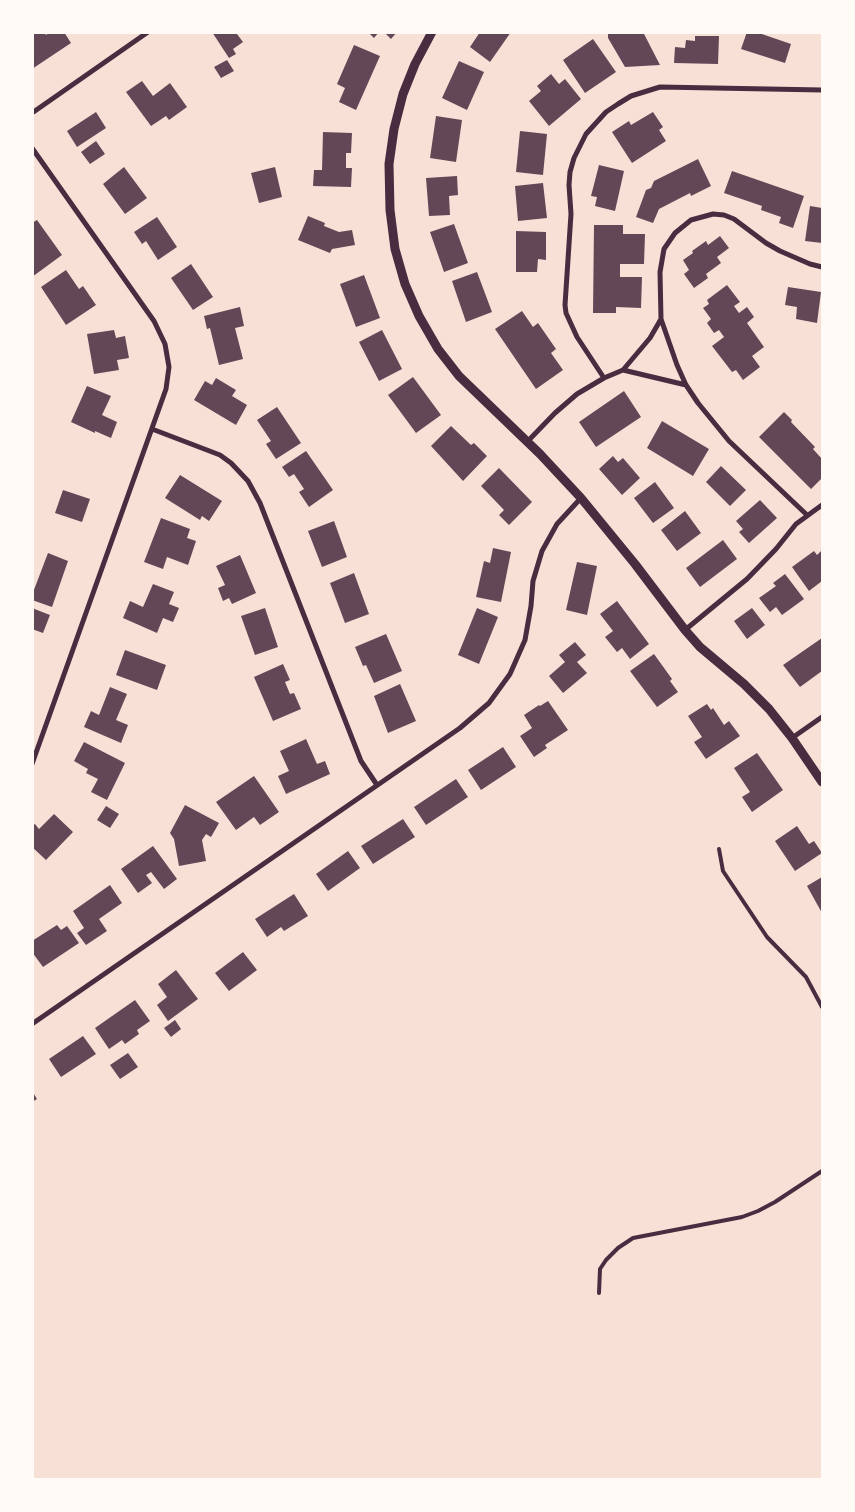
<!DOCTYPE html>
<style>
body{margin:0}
#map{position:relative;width:855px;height:1512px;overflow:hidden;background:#f7e1d7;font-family:"DejaVu Sans",sans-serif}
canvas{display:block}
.frame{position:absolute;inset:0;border:34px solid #fffaf5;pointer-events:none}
</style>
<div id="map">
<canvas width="855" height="1512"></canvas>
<div class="frame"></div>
</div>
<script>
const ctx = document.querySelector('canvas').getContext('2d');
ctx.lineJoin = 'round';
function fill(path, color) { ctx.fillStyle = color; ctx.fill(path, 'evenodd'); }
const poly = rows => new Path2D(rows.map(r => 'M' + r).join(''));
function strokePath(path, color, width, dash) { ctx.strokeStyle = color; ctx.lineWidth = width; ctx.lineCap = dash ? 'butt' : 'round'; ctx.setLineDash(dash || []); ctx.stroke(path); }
fill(poly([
 [37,32,44,32,46,35,50,32,64,32,71,43,32,69,32,35],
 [212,32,239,32,237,34,243,42,233,49,236,54,229,58],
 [368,32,379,32,374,38],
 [384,32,397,32,391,39],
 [480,32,511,32,490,62,470,47],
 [608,32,643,32,660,65,625,67,608,38],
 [747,32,756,32,791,44,785,63,741,49],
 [695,36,719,36,718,64,674,63,675,47,685,48,686,40,695,41],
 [593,39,616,72,585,93,563,60],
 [354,45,380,56,356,110,339,102,345,88,337,84],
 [227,60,234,71,221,78,214,67],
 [459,61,484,72,467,110,442,98],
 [551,74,559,84,565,79,581,99,549,126,529,101,541,91,537,86],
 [142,81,153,96,170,83,187,107,169,120,166,116,151,126,126,92],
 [96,112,106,128,77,147,67,131],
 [653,112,663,127,659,130,666,141,632,163,612,132,629,121,631,125],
 [436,116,462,120,456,162,430,158],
 [520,131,547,134,543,175,516,172],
 [323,132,352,133,351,153,346,153,346,168,352,168,351,187,313,186,314,170,322,170],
 [96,141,105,154,90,164,81,152],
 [698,159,711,186,691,196,690,193,659,209,653,223,636,217,646,190,651,188,654,181],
 [599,165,624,171,615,211,595,206,597,197,591,196],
 [124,167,147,198,125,214,103,184],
 [275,167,282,197,259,203,251,173],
 [732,171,804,196,793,228,779,223,781,217,761,210,762,206,724,193],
 [457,176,458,195,449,196,450,215,429,216,426,178],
 [543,183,547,218,518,221,515,186],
 [810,206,822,208,822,243,805,241],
 [308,216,325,223,324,226,339,232,352,230,355,245,332,249,330,253,298,240],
 [157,217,177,247,158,260,146,241,142,244,134,232],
 [37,220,62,255,32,277,32,223],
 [454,224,468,263,444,272,430,232],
 [594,225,623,225,623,234,645,234,644,264,620,264,620,277,642,277,641,308,616,307,616,313,593,313],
 [516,231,546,232,546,260,538,259,537,272,516,272],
 [720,236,729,248,717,257,721,263,706,274,708,278,694,288,684,274,689,270,683,260,693,253,692,251,706,241,708,245],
 [191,264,213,297,193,310,171,278],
 [66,270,79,289,83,286,96,305,66,325,41,287],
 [477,272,492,312,466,322,452,281],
 [364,275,380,318,356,327,340,284],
 [727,285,740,302,734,306,739,313,747,307,754,317,747,323,764,347,752,356,760,367,743,380,736,370,732,372,712,346,724,337,719,330,714,333,707,323,711,319,703,308,709,304,707,300],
 [788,287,821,292,817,323,796,319,797,307,785,305],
 [240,307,244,326,235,328,243,359,219,365,210,328,207,329,204,316],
 [522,311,533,327,538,323,556,349,551,353,563,370,536,389,495,329],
 [114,330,116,338,125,336,129,358,117,360,119,370,94,374,87,334],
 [382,330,402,369,379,381,359,342],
 [413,377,441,415,416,433,388,395],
 [216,378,236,390,232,396,247,405,236,425,194,400,205,381,212,385],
 [87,386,111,396,102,415,117,422,111,438,95,431,95,433,71,422],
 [624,391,641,417,596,447,579,422],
 [277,407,301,443,276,459,266,444,271,441,257,420],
 [784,412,792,420,791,422,815,447,813,449,822,459,822,478,811,489,759,437],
 [662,421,709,449,693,476,647,448],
 [451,426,471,445,474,443,487,456,463,481,431,446],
 [306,451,333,490,309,507,299,492,304,489,294,474,289,477,282,467],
 [613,456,618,462,623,458,640,478,622,495,599,469],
 [721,466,746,490,730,506,706,482],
 [499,468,532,502,509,525,499,515,504,510,481,486],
 [180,475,222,501,209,521,202,516,200,520,165,498],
 [655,482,674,508,653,523,634,498],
 [63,490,90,499,82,522,55,513],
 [760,500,777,518,749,543,739,532,743,529,736,521],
 [685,511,701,533,677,551,661,530],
 [161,518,190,529,187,538,196,541,188,565,167,557,163,569,144,562],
 [334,521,347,557,322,567,308,531],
 [723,540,737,559,700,587,686,568],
 [493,548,511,552,501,602,476,597,484,561,490,563],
 [822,550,822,581,809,591,792,567,814,551,817,555],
 [48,553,68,561,52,607,32,600,32,595],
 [240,555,256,593,232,604,229,598,223,601,218,588,225,585,216,566],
 [577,562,597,566,587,615,566,610],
 [354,573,369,614,345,623,330,583],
 [785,574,804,599,782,615,776,607,770,612,759,598,776,586,773,583],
 [153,584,174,592,169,604,179,608,173,622,163,618,157,633,123,618,130,601,143,607],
 [617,601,649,644,630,659,622,648,617,652,605,637,613,631,600,614],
 [32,608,50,615,43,633,32,629],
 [265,608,278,647,255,655,241,616],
 [477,608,498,617,479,664,458,655],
 [752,608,765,625,747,639,734,621],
 [386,634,402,671,374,683,366,665,363,666,355,647],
 [822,638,822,671,800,687,783,665],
 [575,642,586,655,577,662,587,673,563,693,549,676,565,662,559,655],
 [125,650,166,665,157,690,116,675],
 [654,654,672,679,670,681,678,692,657,707,630,671],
 [283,664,290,680,285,682,290,694,294,693,301,709,273,721,254,677],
 [400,684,416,721,388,733,374,696],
 [110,687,127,694,116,720,128,725,121,743,84,727,91,711,99,715],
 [548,701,568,730,545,745,547,748,534,757,520,736,532,728,524,715,539,705,540,706],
 [707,704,711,710,713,708,724,725,729,721,740,736,706,759,694,742,702,737,688,716],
 [306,739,317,764,325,761,330,774,286,794,278,776,289,771,280,751],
 [84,742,125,763,107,800,91,792,98,779,86,773,88,769,74,761],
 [503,747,516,767,481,790,468,770],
 [757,753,783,790,752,812,742,797,750,792,734,768],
 [254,776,279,812,260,825,254,817,236,830,216,802],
 [456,779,468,797,426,825,414,807],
 [185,805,219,823,211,837,206,834,202,840,206,861,179,866,174,839,170,833],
 [106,806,119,814,110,828,97,820],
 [54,814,73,832,46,860,32,847,32,826,35,824,39,829],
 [403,819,415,837,373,864,361,846],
 [797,826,809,844,814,841,822,853,795,871,775,841],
 [153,846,177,879,164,889,151,872,146,875,152,883,138,893,121,869],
 [348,851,360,868,328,891,316,874],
 [822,877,822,913,807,886],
 [110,885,122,903,99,919,107,931,86,945,77,933,84,928,73,911],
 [294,894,308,916,284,931,281,927,267,937,255,919],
 [57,925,61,930,67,926,79,943,43,967,32,952,32,941],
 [243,952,257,970,229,991,215,973],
 [176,970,198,999,168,1021,157,1005,167,997,158,984],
 [135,1000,150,1021,137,1030,139,1034,125,1044,122,1040,109,1049,95,1028],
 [175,1020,181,1029,171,1037,164,1028],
 [83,1036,96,1054,61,1077,49,1059],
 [128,1053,138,1067,120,1079,110,1065],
 [32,1091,37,1099,32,1102]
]), '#644757');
strokePath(poly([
 [719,849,723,871,767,937,806,977,822,1007],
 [599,1293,600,1269,606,1260,618,1248,633,1238,742,1217,758,1211,775,1202,822,1171]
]), '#4a2c40', 4);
strokePath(poly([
 [32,113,148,32],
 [32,148,154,321,165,344,169,367,166,389,32,764],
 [661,319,677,365,686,385,698,403,729,441,807,515],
 [623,370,650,338,661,319,660,272,664,249,675,233,691,220,713,214,724,215,734,219,766,243,780,251,810,264,822,267],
 [604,378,577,337,566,313,565,305,571,214,569,185,570,172,574,158,586,134,606,112,618,104,631,96,660,87,822,90],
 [152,429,220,455,231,463,248,481,260,503,361,761,377,785],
 [527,442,555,413,577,394,604,378,623,370,686,385],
 [685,630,747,579,776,549,796,524,822,505],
 [792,738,822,717],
 [32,1024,460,728,489,703,510,674,525,640,531,606,533,581,542,551,557,524,581,498]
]), '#4a2c40', 5);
strokePath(poly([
 [432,32,415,64,403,94,394,129,389,164,390,210,395,249,405,284,419,316,438,349,459,376,540,454,581,498,635,564,685,630,700,647,744,684,769,709,792,738,822,782]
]), '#4a2c40', 9);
</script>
